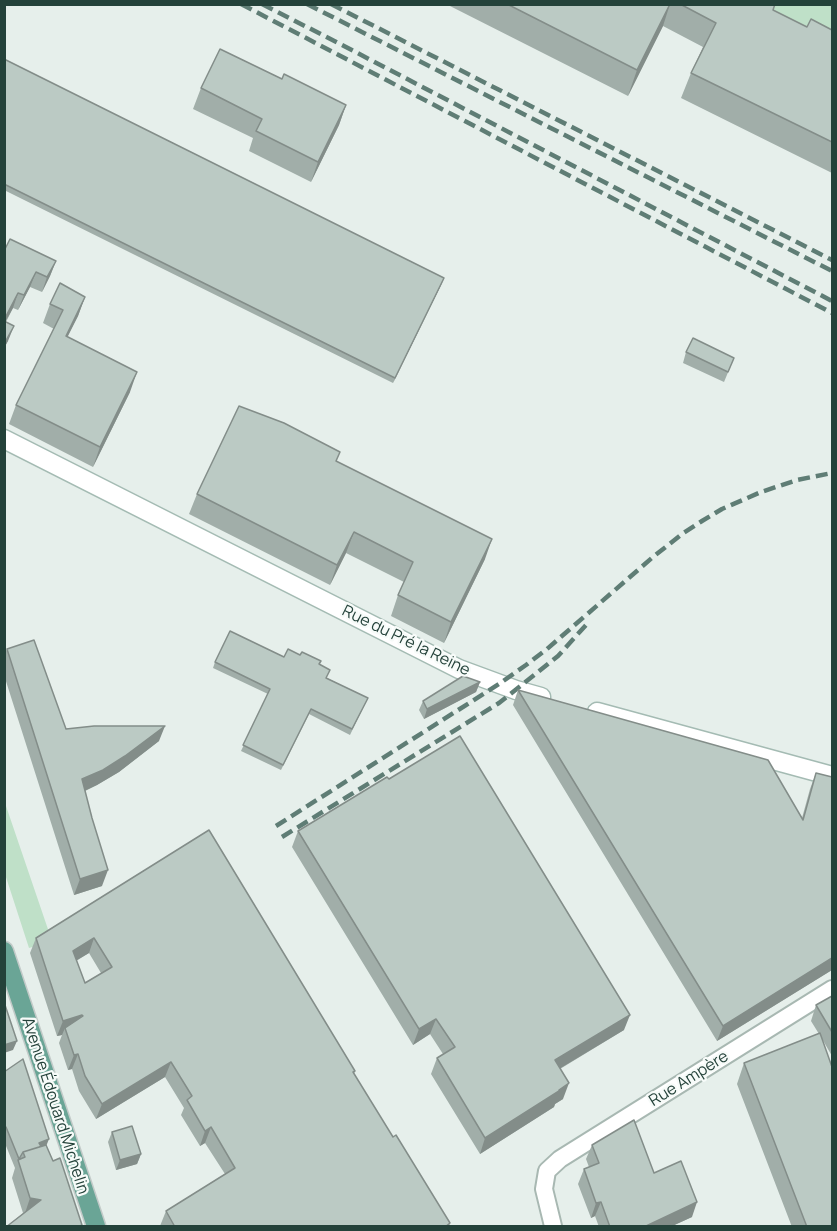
<!DOCTYPE html>
<meta charset="utf-8">
<style>
body{margin:0}
#map{position:relative;width:837px;height:1231px;overflow:hidden;background:#e6efeb;font-family:Manrope,sans-serif}
canvas{display:block}
.frame{position:absolute;inset:0;border:6px solid #24423a;pointer-events:none}
</style>
<div id="map">
<canvas width="837" height="1231"></canvas>
<div class="frame"></div>
</div>
<script>
const ctx = document.querySelector('canvas').getContext('2d');
ctx.lineJoin = 'round';
function fill(path, color) { ctx.fillStyle = color; ctx.fill(path, 'evenodd'); }
const poly = rows => new Path2D(rows.map(r => 'M' + r).join(''));
function strokePath(path, color, width, dash) { ctx.strokeStyle = color; ctx.lineWidth = width; ctx.lineCap = dash ? 'butt' : 'round'; ctx.setLineDash(dash || []); ctx.stroke(path); }
function write(font, color, halo, rows, align = 'center') {
  ctx.font = font + ' Manrope,sans-serif'; ctx.lineWidth = 4.5; ctx.setLineDash([]); ctx.textBaseline = 'middle'; ctx.strokeStyle = halo; ctx.fillStyle = color; for (const [text, x, y, turn = 0] of rows) {
    ctx.save(); ctx.translate(x, y); ctx.rotate((+turn || 0) * Math.PI / 180); ctx.textAlign = isNaN(turn) ? turn : align; if (halo) ctx.strokeText(text, 0, 0); ctx.fillText(text, 0, 0); ctx.restore();
  }
}
fill(poly([
 [760,5,832,5,832,42],
 [4,806,6,806,52,941,50,942,29,948,5,874]
]), '#bfe0c8');
const street = poly([
 [553,1226,544,1189,547,1171,560,1159,832,989]
]);
const secondary = poly([
 [4,439,459,669,516,690,541,697],
 [597,712,832,776]
]);
const primary = poly([
 [4,951,96,1226]
]);
strokePath(street, '#a8b8b2', 20);
strokePath(secondary, '#a4bbb3', 21);
strokePath(primary, '#c2cac8', 21);
strokePath(street, '#fff', 16);
strokePath(secondary, '#fff', 18);
strokePath(primary, '#6aa596', 18);
strokePath(poly([
 [241,4,832,313],
 [262,4,344,46,832,301],
 [307,4,832,271],
 [331,4,832,260],
 [276,826,499,684,526,665,547,649,653,557,682,534,702,521,722,509,761,492,797,480,832,473],
 [282,837,499,703,558,656,586,625]
]), '#5f7d75', 4.5, [12, 6]);
fill(poly([
 [446,4,775,4,773,10,807,27,832,30,832,173,681,98,691,73,703,47,663,26,628,96],
 [4,59,442,283,393,383,4,190],
 [282,79,346,105,339,125,311,182,249,151,253,138,193,109,201,88],
 [4,251,56,261,50,276,42,292,30,287,18,310,13,308,6,322,8,341,4,348],
 [85,297,78,316,67,337,130,392,93,467,9,424,16,405,54,329,43,323,50,304],
 [686,352,734,358,724,382,683,363],
 [337,462,485,559,444,643,391,616,398,595,404,582,346,553,330,585,189,514,197,494],
 [7,649,66,729,159,741,119,772,97,785,85,791,102,886,74,895,4,675,4,655],
 [284,657,320,664,327,678,368,698,350,735,309,714,281,770,241,751,268,694,213,668,215,662],
 [480,682,476,692,424,719,419,710,423,701],
 [518,690,802,818,810,789,816,773,832,777,832,970,717,1041,513,705],
 [389,779,624,1030,560,1069,563,1099,555,1104,554,1107,480,1154,431,1074,437,1058,443,1054,430,1034,413,1045,292,847,298,831],
 [209,830,355,1071,354,1074,393,1137,450,1223,449,1227,160,1226,166,1211,225,1174,205,1143,200,1146,181,1115,184,1108,165,1077,96,1119,79,1091,72,1069,68,1070,59,1043,62,1035,57,1036,30,953,36,938],
 [89,953,101,973,85,983,76,961],
 [832,996,832,1056,821,1037,832,1227,792,1227,737,1084,744,1063,819,1034,811,1021,816,1005],
 [4,1072,46,1145,82,1225,81,1227,6,1227,23,1213,12,1178,15,1168,4,1141],
 [112,1132,141,1154,137,1164,116,1170,108,1142],
 [592,1145,654,1173,692,1217,670,1227,599,1227,595,1216,591,1218,578,1184,584,1169,589,1167,586,1159]
]), '#a1aea9');
fill(poly([
 [670,4,663,26,628,96,637,70],
 [346,105,339,125,311,182,318,162],
 [56,261,50,276,42,292,47,277],
 [36,272,30,287,18,310,24,295],
 [444,278,442,283,393,383,395,378],
 [18,293,13,308,4,324,4,320],
 [85,297,78,316,58,356,66,336],
 [14,326,8,341,4,348,4,344],
 [137,372,130,392,93,467,100,447],
 [354,532,346,553,330,585,337,565],
 [492,539,485,559,444,643,451,622],
 [480,682,476,692,424,719,427,709],
 [165,726,159,741,119,772,97,785,76,795,82,779],
 [108,870,102,886,74,895,80,879],
 [94,938,89,953,67,966,73,951],
 [832,958,832,970,717,1041,723,1026],
 [82,1015,76,1030,65,1028,62,1035,57,1036,63,1021],
 [630,1015,624,1030,549,1075,555,1060],
 [436,1019,430,1034,413,1045,419,1029],
 [17,1041,13,1050,4,1053,4,1045],
 [78,1054,72,1069,68,1070,74,1055],
 [171,1062,165,1077,96,1119,102,1104],
 [569,1083,563,1099,555,1104,554,1107,480,1154,485,1138],
 [211,1127,205,1143,200,1146,205,1131],
 [49,1139,45,1149,24,1156,39,1143],
 [141,1154,137,1164,116,1170,120,1160],
 [30,1198,41,1200,24,1216],
 [601,1202,595,1216,591,1218,596,1203],
 [697,1202,692,1217,670,1227,644,1227]
]), '#838d89');
const building = poly([
 [507,4,670,4,637,70,507,4],
 [680,4,775,4,773,10,807,27,811,19,832,30,832,142,691,73,716,23,680,4],
 [220,49,282,79,284,74,346,105,318,162,256,131,262,119,201,88,220,49],
 [4,59,444,278,395,378,4,184,4,59],
 [10,239,56,261,47,277,36,272,24,295,18,293,4,320,4,251,10,239],
 [60,283,85,297,66,336,137,372,100,447,16,405,63,310,50,304,60,283],
 [4,321,14,326,4,344,4,321],
 [693,338,734,358,728,372,686,352,693,338],
 [239,406,284,423,340,452,336,461,492,539,451,622,398,595,413,562,354,532,337,565,197,494,239,406],
 [230,631,284,657,288,649,300,655,302,652,321,661,319,664,330,670,326,678,368,698,352,729,311,709,283,765,243,745,270,689,215,662,230,631],
 [34,640,66,729,94,726,165,726,125,756,103,770,82,779,92,818,108,870,80,879,7,649,34,640],
 [463,676,480,682,427,709,423,701,463,676],
 [518,690,768,760,803,820,816,773,832,777,832,958,723,1026,518,690],
 [460,736,630,1015,555,1060,569,1083,559,1090,559,1091,485,1138,437,1058,455,1047,436,1019,419,1029,298,831,387,777,389,779,460,736],
 [209,830,355,1071,353,1072,393,1137,396,1135,450,1223,445,1227,175,1227,166,1211,235,1168,211,1127,205,1131,187,1100,192,1096,171,1062,102,1104,85,1076,78,1054,74,1055,65,1028,83,1016,82,1015,63,1021,36,938,209,830],
 [94,938,112,967,85,983,73,951,94,938],
 [832,996,832,1032,816,1005,832,996],
 [4,1002,17,1041,4,1045,4,1002],
 [820,1033,832,1067,832,1227,807,1227,744,1063,820,1033],
 [23,1059,49,1139,39,1143,41,1146,39,1147,23,1152,19,1159,6,1127,4,1128,4,1072,23,1059],
 [634,1120,654,1173,681,1161,697,1202,644,1227,610,1227,601,1202,596,1203,584,1169,599,1163,592,1145,634,1120],
 [132,1126,141,1154,120,1160,112,1132,132,1126],
 [46,1145,53,1161,60,1158,82,1225,77,1227,6,1227,41,1200,30,1198,18,1160,25,1157,23,1152,46,1145]
]);
fill(building, '#bbcac4');
strokePath(building, '#838d89', 1.5);
write('16px', '#24423a', '#f7fbf9', [
 ["Rue du Pré la Reine",406,641,26],
 ["Rue Ampère",689,1079,-32],
 ["Avenue Édouard Michelin",55,1106,72]
]);
</script>
